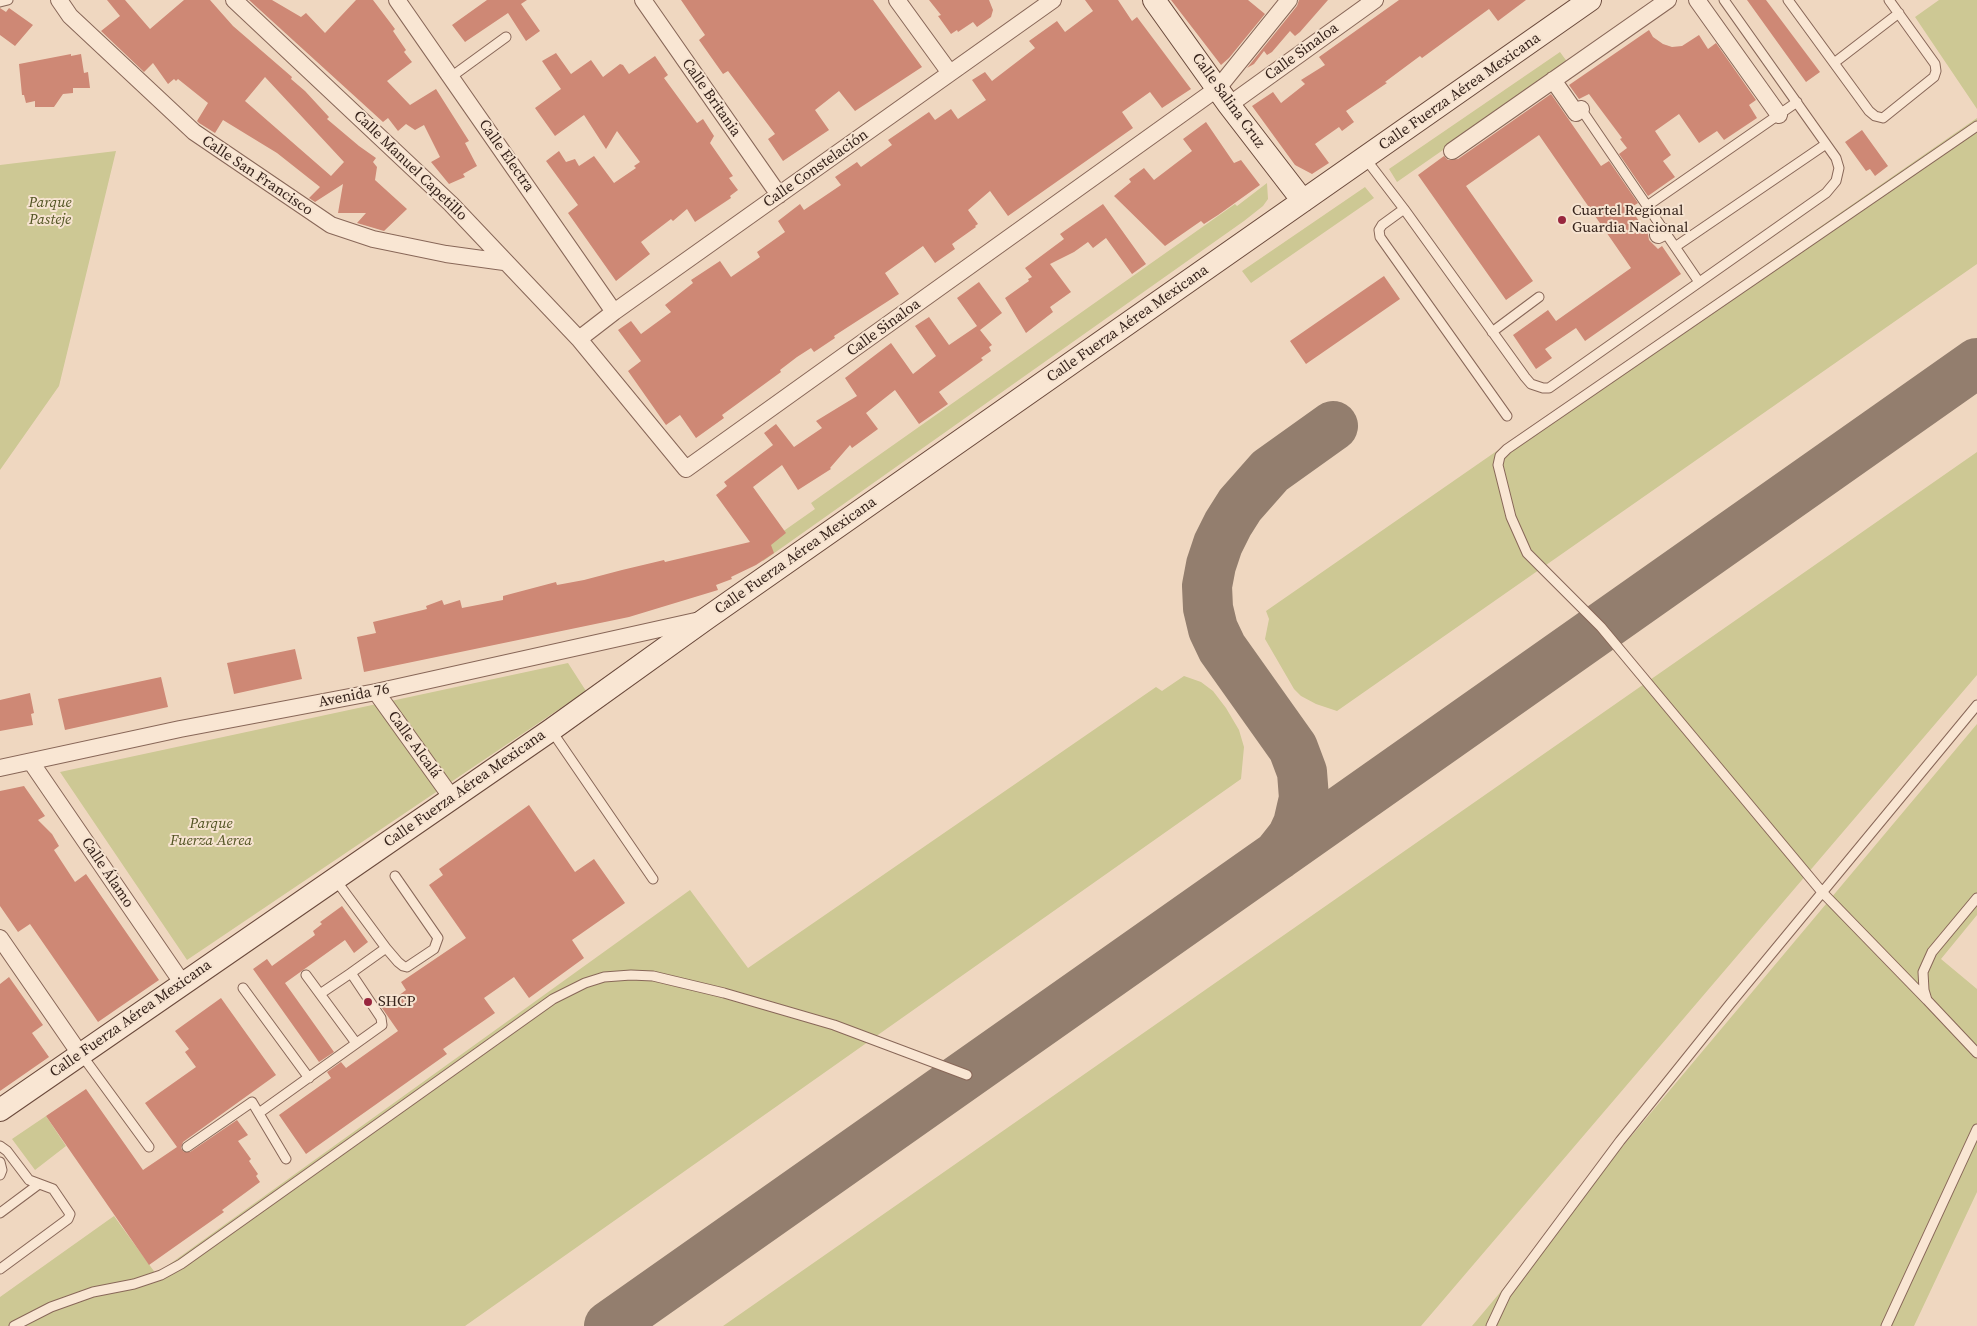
<!DOCTYPE html>
<meta charset="utf-8">
<style>
body{margin:0}
canvas{display:block;background:#efd7c0}
</style>
<canvas width="1977" height="1326"></canvas>
<script>
const ctx = document.querySelector('canvas').getContext('2d');
ctx.lineJoin = 'round';
function fill(path, color) { ctx.fillStyle = color; ctx.fill(path, 'evenodd'); }
const poly = rows => new Path2D(rows.map(r => 'M' + r).join(''));
function strokePath(path, color, width, dash) { ctx.strokeStyle = color; ctx.lineWidth = width; ctx.lineCap = dash ? 'butt' : 'round'; ctx.setLineDash(dash || []); ctx.stroke(path); }
function write(font, color, halo, rows, align = 'center') {
  ctx.font = font + ' "Source Serif 4",serif'; ctx.lineWidth = 4; ctx.setLineDash([]); ctx.textBaseline = 'middle'; ctx.strokeStyle = halo; ctx.fillStyle = color; for (const [text, x, y, turn = 0] of rows) {
    ctx.save(); ctx.translate(x, y); ctx.rotate((+turn || 0) * Math.PI / 180); ctx.textAlign = isNaN(turn) ? turn : align; if (halo) ctx.strokeText(text, 0, 0); ctx.fillText(text, 0, 0); ctx.restore();
  }
}
fill(poly([
 [1939,0,1977,0,1977,109,1915,17],
 [1560,52,1568,63,1397,182,1389,169],
 [1977,118,1977,264,1337,711,1316,704,1301,696,1294,689,1265,639,1269,619,1266,611],
 [116,151,59,386,0,470,0,165],
 [1267,183,1268,199,1263,206,1244,221,763,561,755,551,815,509,811,503,1235,204,1237,206],
 [1365,187,1374,198,1251,283,1242,271],
 [1977,452,1977,675,1421,1326,723,1326],
 [568,663,586,691,187,960,60,772],
 [1184,676,1201,682,1213,691,1226,708,1239,730,1244,747,1241,779,465,1326,0,1326,0,1297,114,1216,156,1274,690,890,748,968,1156,687,1162,691],
 [1977,724,1977,915,1941,959,1977,989,1977,1192,1914,1326,1472,1326],
 [46,1116,66,1146,35,1170,12,1139]
]), '#cdc894');
strokePath(poly([
 [1277,856,1292,837,1298,824,1304,798,1302,772,1293,748,1222,648,1213,629,1208,608,1207,586,1211,565,1218,544,1228,524,1240,505,1270,471,1333,426],
 [609,1326,1977,363]
]), '#937e6e', 50);
fill(poly([
 [107,0,125,0,150,29,184,0,210,0,233,26,292,77,291,79,305,91,329,117,327,119,359,146,376,158,373,162,377,167,375,180,407,209,384,231,357,223,366,213,338,213,343,184,315,202,309,198,320,187,277,153,223,120,215,133,199,123,197,121,208,103,178,79,176,81,174,79,168,84,153,63,144,72,101,31,120,16],
 [265,77,344,162,331,176,245,101],
 [249,0,272,0,301,17,306,13,325,33,356,0,373,0,395,29,393,31,406,50,404,52,412,62,387,81,410,105,436,89,469,141,465,143,477,166,463,174,465,177,449,184,431,162,440,157,424,125,415,130,406,124,398,131,388,118,383,122],
 [487,0,527,0,521,4,540,31,526,41,508,13,465,42,452,25],
 [681,0,873,0,922,67,855,111,839,91,815,110,829,130,783,161,768,139,775,134,728,71,723,74,699,40,705,35],
 [929,0,989,0,993,10,991,17,977,27,973,22,958,32,957,30,951,34,938,16,941,15],
 [1085,0,1118,0,1132,21,1137,17,1191,89,1162,108,1150,92,1122,112,1133,128,1008,216,990,191,968,210,978,224,975,226,976,227,952,244,955,249,935,263,923,246,885,273,899,294,834,336,835,338,814,352,811,348,797,357,780,370,781,372,722,415,724,418,696,438,680,415,666,425,628,371,641,361,618,330,631,321,641,334,671,312,665,305,693,283,691,280,720,261,731,277,760,257,757,252,785,232,778,221,800,204,804,210,841,185,835,177,857,162,861,167,892,145,888,140,929,112,935,120,951,109,958,119,986,100,972,80,985,72,992,81,1035,48,1029,41,1057,21,1065,32,1093,11],
 [1171,0,1248,0,1265,14,1229,58,1221,65],
 [1299,0,1328,0,1300,32,1295,36,1290,31,1272,52,1267,55,1264,51,1254,64,1247,68,1297,6],
 [1399,0,1526,0,1498,21,1489,9,1422,58,1420,56,1385,82,1387,83,1346,111,1354,122,1342,131,1339,127,1315,144,1329,163,1312,174,1295,165,1252,106,1273,92,1281,103,1305,84,1301,80,1325,65,1319,57],
 [1747,0,1766,0,1820,72,1806,82],
 [0,8,6,12,9,8,33,25,15,46,0,35],
 [1649,30,1653,37,1663,44,1672,47,1682,46,1699,35,1708,49,1716,43,1756,100,1749,105,1757,118,1724,140,1717,131,1699,143,1679,114,1655,131,1671,155,1663,161,1675,177,1648,196,1619,154,1627,148,1620,139,1622,138,1589,94,1579,99,1569,85],
 [556,53,571,74,591,60,603,77,620,64,623,65,629,74,655,56,668,75,664,78,697,123,703,119,714,136,710,143,733,176,729,178,738,190,730,196,731,198,695,222,687,209,673,221,671,219,641,242,650,254,616,281,568,213,578,205,546,161,559,151,566,162,575,159,579,166,594,156,614,183,636,168,634,166,640,162,617,131,606,149,584,115,555,136,535,108,561,89,542,61],
 [71,54,71,56,81,54,84,73,88,72,90,88,73,88,73,93,63,94,54,107,35,107,35,101,26,103,24,95,22,95,19,64],
 [1551,94,1601,166,1609,161,1638,203,1630,208,1648,234,1649,240,1658,249,1662,246,1681,274,1585,341,1576,328,1545,349,1552,358,1536,369,1513,335,1548,310,1556,321,1631,268,1539,135,1466,186,1533,281,1506,300,1418,175,1444,156,1448,160,1458,159],
 [1206,122,1234,163,1241,160,1260,185,1218,215,1204,224,1201,221,1165,246,1114,196,1131,182,1129,179,1144,168,1154,180,1192,151,1183,139],
 [1862,130,1888,166,1875,176,1870,169,1866,171,1845,142],
 [1103,204,1146,264,1132,274,1106,238,1093,248,1088,242,1074,252,1050,264,1071,292,1050,307,1053,312,1026,333,1005,298,1029,281,1028,279,1032,277,1025,268,1064,239,1060,234],
 [1384,276,1400,299,1306,364,1290,341],
 [979,282,1002,313,980,330,992,345,989,347,991,351,981,358,983,360,939,392,948,404,919,424,895,390,866,413,878,429,852,448,850,445,830,468,831,469,798,490,782,465,753,487,786,533,771,545,774,553,756,565,731,577,732,579,716,585,718,590,629,617,364,672,357,637,376,633,373,622,427,609,426,606,442,600,444,605,460,600,462,608,503,600,503,596,556,582,557,585,584,580,622,570,664,560,665,562,750,542,716,495,727,486,724,482,773,445,764,433,776,424,794,447,822,428,816,421,857,396,845,378,891,343,913,374,936,356,915,326,929,317,949,345,977,326,957,298],
 [295,649,302,679,234,694,227,663],
 [161,677,168,707,65,730,58,699],
 [30,693,34,713,31,714,33,725,0,731,0,700],
 [24,786,45,816,38,820,52,834,59,846,54,850,75,882,86,874,159,980,98,1022,30,924,18,932,0,906,0,791],
 [529,805,575,872,594,859,625,903,572,940,584,958,529,998,514,977,484,998,495,1013,443,1049,447,1054,306,1154,279,1115,331,1078,327,1072,341,1062,346,1068,398,1031,382,1008,406,990,401,982,466,938,429,885,443,875,439,869],
 [342,906,368,942,354,953,345,940,285,983,334,1052,319,1062,253,969,267,959,272,966,315,935,313,931,322,924,320,922],
 [9,977,43,1025,32,1033,49,1057,0,1091,0,984],
 [221,998,276,1075,183,1142,181,1148,184,1152,190,1152,237,1120,248,1135,238,1141,251,1159,249,1161,258,1174,256,1176,260,1182,222,1210,224,1212,149,1265,46,1116,86,1089,143,1170,177,1147,145,1103,196,1067,185,1052,189,1049,175,1031]
]), '#ce8875');
const lane = poly([
 [1788,0,1869,111,1875,116,1883,118,1934,77,1936,71,1935,64,1889,0],
 [0,2,8,0],
 [1834,63,1899,13],
 [451,77,506,37],
 [1581,109,1699,282],
 [1365,158,1404,209,1525,377,1531,384,1543,388,1549,388,1826,193,1836,181,1839,168,1836,158,1724,0],
 [1647,206,1797,102],
 [1404,209,1382,225,1379,230,1380,237,1507,416],
 [1675,247,1826,144],
 [1492,332,1539,297],
 [551,730,653,879],
 [335,879,386,948,398,962,403,966,407,967,434,949,438,938,395,876],
 [1977,898,1932,952,1923,972,1924,990,1927,1000,1977,1053],
 [351,973,386,948],
 [306,975,356,1043],
 [243,988,309,1078],
 [1927,1000,1822,892,1601,627,1527,553,1511,517,1498,465,1500,456,1507,449,1977,126],
 [81,1054,149,1147],
 [259,1113,382,1025,381,1018,351,973,320,994],
 [0,1146,7,1151,29,1180,53,1189,70,1214,68,1219,0,1269],
 [187,1147,252,1102,286,1159],
 [0,1162,2,1170,0,1175],
 [0,1213,39,1184],
 [14,1326,51,1307,93,1292,134,1284,161,1275,181,1264,553,999,585,983,604,977,631,975,653,976,724,993,834,1025,967,1075],
 [1491,1326,1506,1294,1620,1141,1730,1004,1977,705],
 [1886,1326,1977,1129]
]);
const street = poly([
 [59,0,70,16,194,132,331,225,373,239,446,254,504,262],
 [234,0,451,204,579,339,686,469,1218,88,1289,0],
 [397,0,614,312],
 [643,0,779,195],
 [897,0,950,73],
 [1697,0,1779,115],
 [1553,80,1576,113,1581,109],
 [1229,105,1375,0],
 [1452,151,1668,0],
 [1658,235,1664,232],
 [579,339,614,312,1053,0],
 [376,692,452,798],
 [31,762,183,984],
 [0,768,180,729,376,692,700,620],
 [0,938,80,1054]
]);
const secondary = poly([
 [1154,0,1229,105,1303,201],
 [0,1110,551,730,707,618,1590,0]
]);
strokePath(lane, '#886758', 11);
strokePath(street, '#886758', 18);
strokePath(secondary, '#6a493b', 24);
strokePath(lane, '#f9e6d3', 9);
strokePath(street, '#f9e6d3', 16);
strokePath(secondary, '#f9e6d3', 22);
for (const [x, y, r, color] of [
 [1562,220,5,"#98263e"],
 [368,1002,5,"#98263e"]
]) { const dot = new Path2D(); dot.arc(x, y, r, 0, 2 * Math.PI); ctx.fillStyle = color; ctx.fill(dot); strokePath(dot, '#f6e3d0', 2); }
write('15px', '#37241c', '#f6e3d0', [
 ["Calle Sinaloa",1302,52,-36],
 ["Calle Fuerza Aérea Mexicana",1460,92,-35],
 ["Calle Britania",711,98,55],
 ["Calle Salina Cruz",1228,101,54],
 ["Calle Electra",506,156,55],
 ["Calle Manuel Capetillo",410,166,44],
 ["Calle Constelación",816,169,-35],
 ["Calle San Francisco",257,176,34],
 ["Calle Fuerza Aérea Mexicana",1128,324,-35],
 ["Calle Sinaloa",884,328,-36],
 ["Calle Fuerza Aérea Mexicana",796,556,-35],
 ["Avenida 76",354,696,-11],
 ["Calle Alcalá",414,745,54],
 ["Calle Fuerza Aérea Mexicana",465,789,-35],
 ["Calle Álamo",107,873,56],
 ["Calle Fuerza Aérea Mexicana",131,1019,-35]
]);
write('italic 15px', '#525423', '#f6e3d0', [
 ["Parque",50,203],
 ["Pasteje",50,220],
 ["Parque",211,824],
 ["Fuerza Aerea",211,841]
]);
write('15px', '#37241c', '#f6e3d0', [
 ["Cuartel Regional",1572,211],
 ["Guardia Nacional",1572,228],
 ["SHCP",378,1002]
], 'left');
</script>
